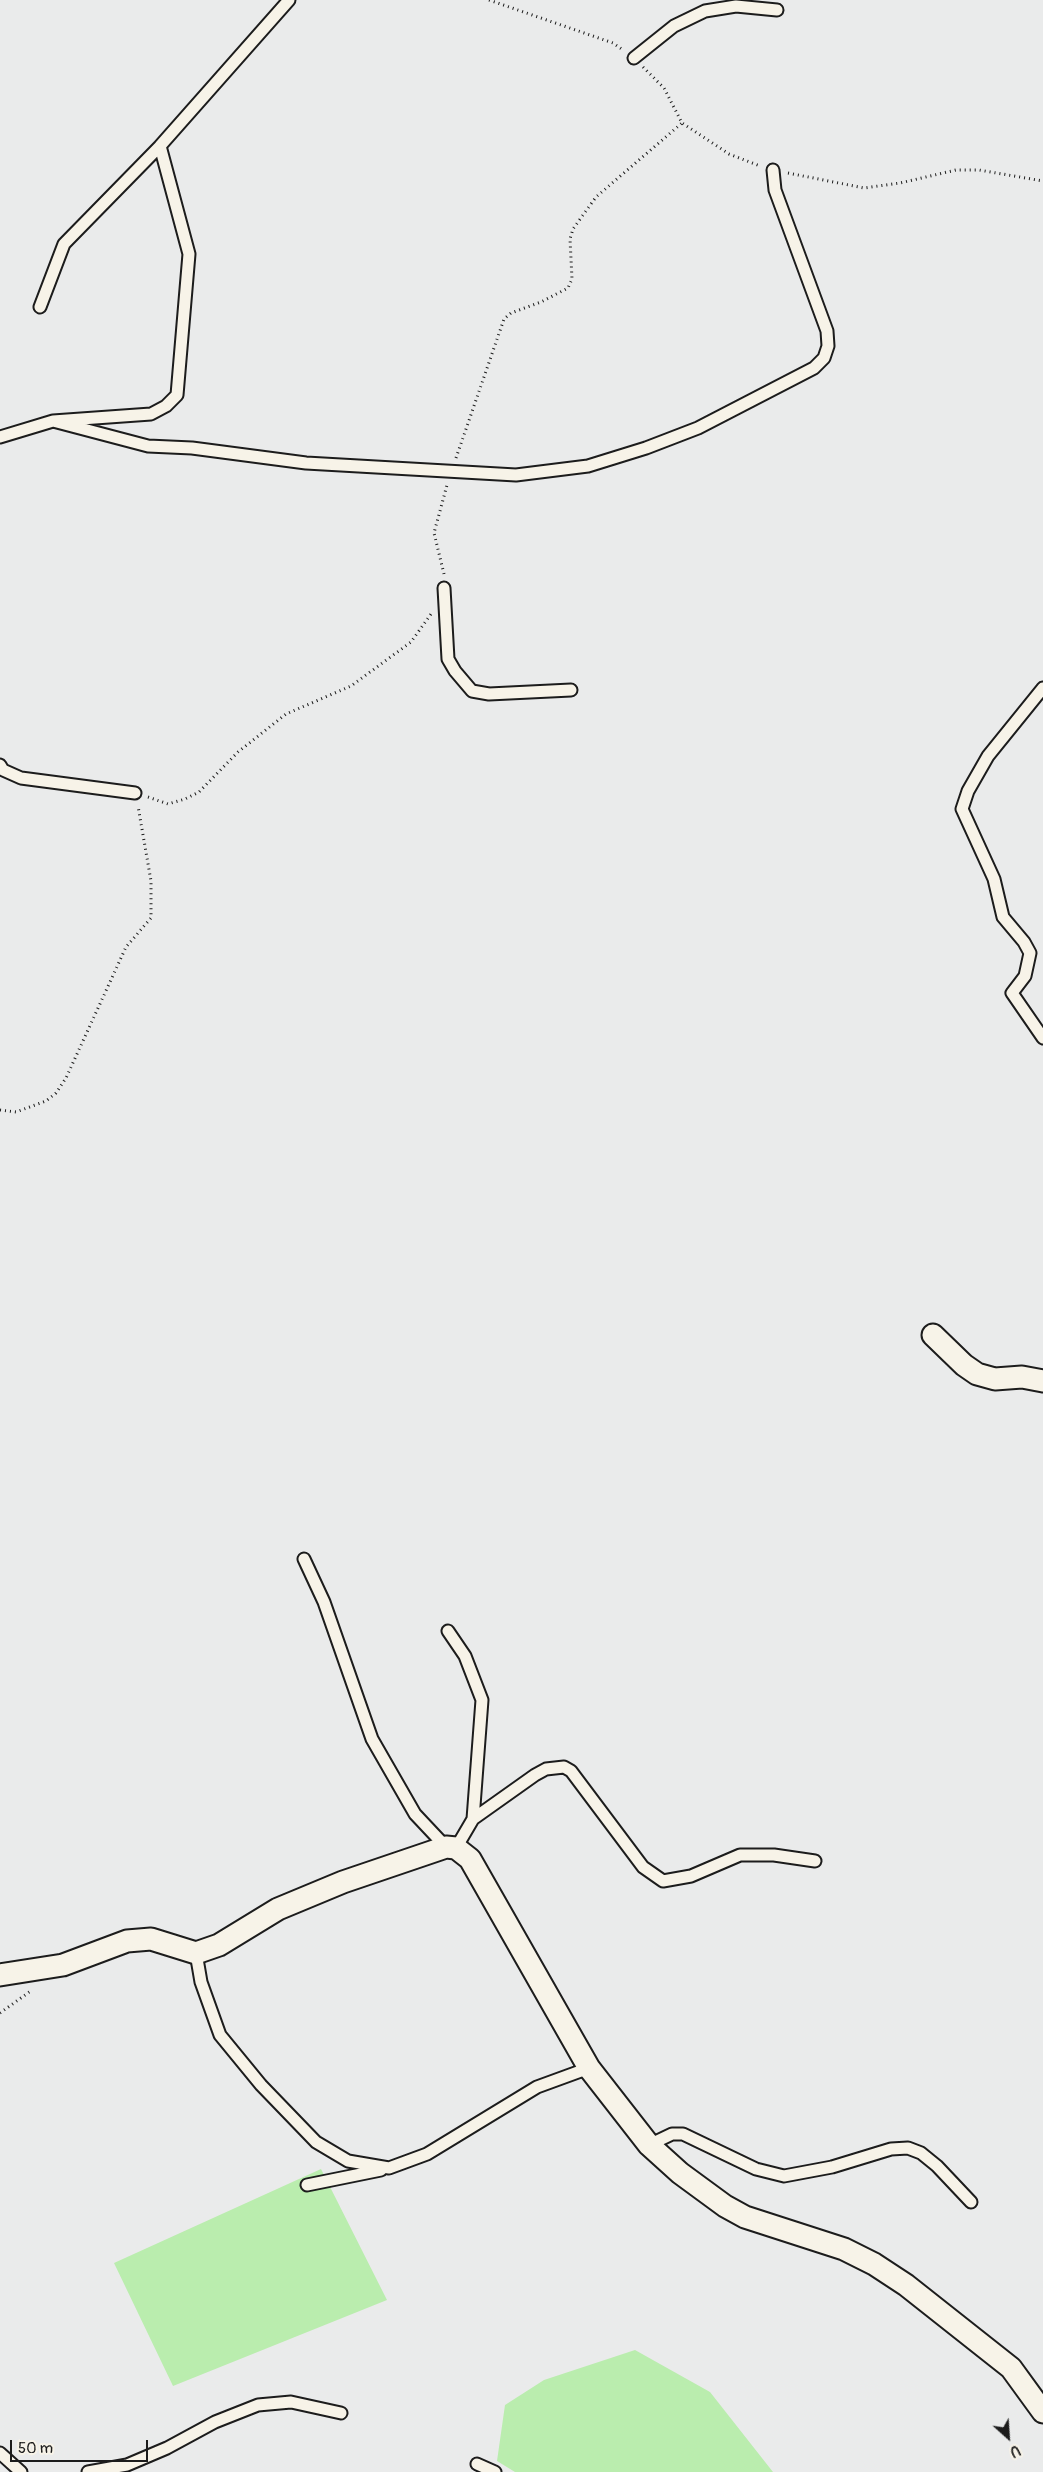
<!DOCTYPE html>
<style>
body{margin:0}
#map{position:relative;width:1043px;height:2472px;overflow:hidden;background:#eaebeb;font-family:Pangolin,sans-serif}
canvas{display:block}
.north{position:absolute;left:983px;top:2412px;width:50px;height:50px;-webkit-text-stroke:4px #f7f3e8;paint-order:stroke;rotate:154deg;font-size:14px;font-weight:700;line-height:20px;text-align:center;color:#1c1c1c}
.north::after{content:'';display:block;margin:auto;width:18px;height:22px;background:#1c1c1c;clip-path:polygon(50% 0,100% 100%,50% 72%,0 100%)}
.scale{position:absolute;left:10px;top:2440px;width:138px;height:22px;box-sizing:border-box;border:2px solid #1c1c1c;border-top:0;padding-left:6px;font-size:15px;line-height:18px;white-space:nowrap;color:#1c1c1c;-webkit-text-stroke:4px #f7f3e8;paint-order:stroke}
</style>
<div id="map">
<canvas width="1043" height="2472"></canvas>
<div class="north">U</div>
<div class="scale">50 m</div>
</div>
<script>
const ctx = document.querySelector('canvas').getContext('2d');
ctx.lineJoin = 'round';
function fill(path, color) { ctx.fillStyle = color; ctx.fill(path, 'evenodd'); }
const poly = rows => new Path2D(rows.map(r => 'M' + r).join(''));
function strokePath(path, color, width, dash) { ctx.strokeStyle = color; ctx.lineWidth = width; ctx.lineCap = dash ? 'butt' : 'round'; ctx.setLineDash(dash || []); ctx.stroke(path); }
fill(poly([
 [321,2169,387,2300,173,2386,114,2263],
 [635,2350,710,2392,773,2472,515,2472,497,2461,505,2405,544,2380]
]), '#baedae');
const service = poly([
 [634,58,674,26,705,11,736,6,777,10],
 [40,307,64,244,160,146],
 [53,421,148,446,192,448,306,463,516,475,588,466,646,448,698,428,814,368,824,358,828,346,827,331,775,190,773,170],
 [0,437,53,421,151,414,166,406,177,395,189,254,160,146,289,0],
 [444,588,448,659,455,671,472,691,489,694,571,690],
 [1043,688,988,756,968,791,962,809,994,879,1003,917,1024,942,1030,953,1025,976,1012,993,1043,1038],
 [0,765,3,770,21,778,135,793],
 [304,1559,324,1602,372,1739,415,1814,446,1847],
 [448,1631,465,1656,482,1700,473,1819],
 [456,1848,473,1819,535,1775,546,1769,564,1767,571,1771,643,1867,663,1881,691,1876,740,1855,774,1855,815,1861],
 [196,1953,201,1982,220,2035,261,2085,316,2142,348,2161,389,2168,427,2154,537,2087,589,2068],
 [649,2145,672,2134,683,2134,756,2169,784,2176,832,2167,891,2149,908,2148,921,2153,937,2166,971,2202],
 [307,2185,381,2170],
 [0,2453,21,2472],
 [477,2464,495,2472],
 [88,2472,127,2465,167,2448,215,2422,258,2405,291,2402,341,2413]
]);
const minor = poly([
 [933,1335,964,1365,977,1374,995,1379,1022,1377,1043,1381],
 [0,1975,63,1965,127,1941,151,1939,196,1953,219,1945,278,1909,343,1882,446,1847,456,1848,470,1859,589,2068,649,2145,680,2173,725,2206,745,2217,844,2249,874,2264,906,2285,1011,2368,1043,2412]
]);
strokePath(service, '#1c1c1c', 15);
strokePath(minor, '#1c1c1c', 25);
strokePath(poly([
 [489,0,613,43,623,50],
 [643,67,664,88,682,123,729,154,760,166],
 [788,173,864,188,900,183,956,170,979,170,1043,181],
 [456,458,504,319,511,313,541,302,568,288,572,279,570,239,573,229,596,197,682,123],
 [444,574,434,533,447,485],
 [148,797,168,804,185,799,199,792,238,752,286,714,351,686,411,642,431,614],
 [0,1110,16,1112,46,1101,56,1093,66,1078,126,947,151,918,151,881,138,806],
 [0,2013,32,1990]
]), '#1c1c1c', 3, [1, 4]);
strokePath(service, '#f7f3e8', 11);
strokePath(minor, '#f7f3e8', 21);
</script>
